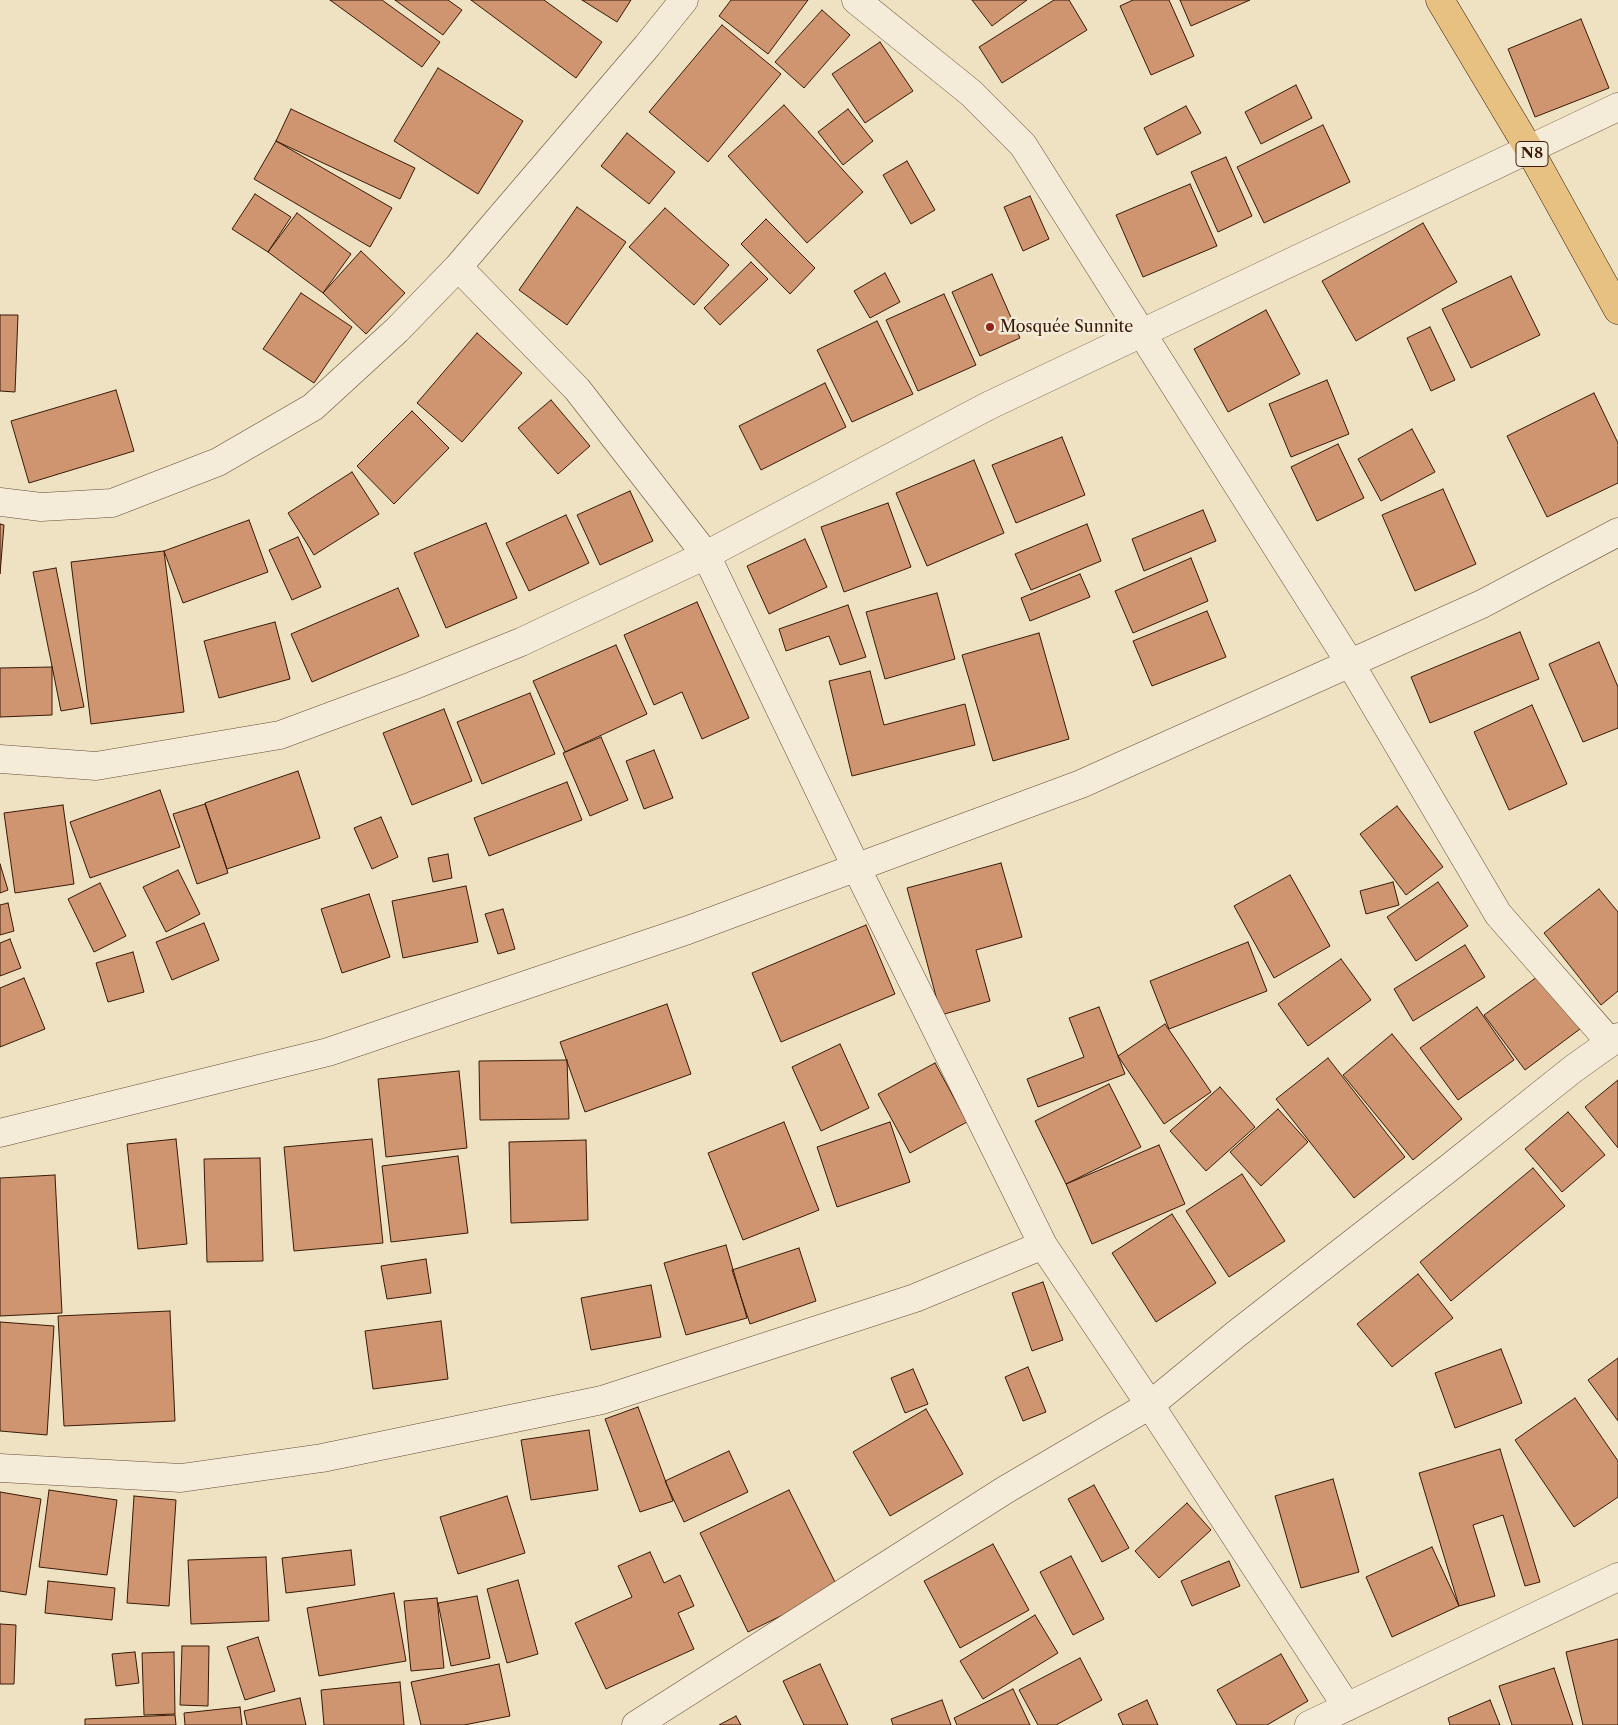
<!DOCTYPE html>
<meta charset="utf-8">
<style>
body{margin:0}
canvas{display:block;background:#eee2c3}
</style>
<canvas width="1618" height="1725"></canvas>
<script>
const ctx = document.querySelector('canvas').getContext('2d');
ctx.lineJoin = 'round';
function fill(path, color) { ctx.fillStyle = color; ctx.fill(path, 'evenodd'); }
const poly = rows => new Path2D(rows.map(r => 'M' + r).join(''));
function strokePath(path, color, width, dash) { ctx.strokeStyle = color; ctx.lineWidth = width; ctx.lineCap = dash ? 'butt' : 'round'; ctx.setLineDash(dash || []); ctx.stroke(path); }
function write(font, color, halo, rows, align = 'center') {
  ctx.font = font + ' "Libre Caslon Text",serif'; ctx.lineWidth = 5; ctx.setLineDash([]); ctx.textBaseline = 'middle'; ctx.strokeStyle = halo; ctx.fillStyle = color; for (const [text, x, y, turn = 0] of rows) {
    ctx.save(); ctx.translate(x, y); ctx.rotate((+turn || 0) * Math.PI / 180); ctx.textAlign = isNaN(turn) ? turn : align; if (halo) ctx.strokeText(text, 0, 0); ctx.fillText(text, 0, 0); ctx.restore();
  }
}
const building = poly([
 [330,0,382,0,440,42,422,67,330,0],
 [395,0,448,0,462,10,443,35,395,0],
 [471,0,544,0,602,42,576,78,471,0],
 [582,0,631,0,617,22,582,0],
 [731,0,808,0,768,54,719,16,731,0],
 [972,0,1027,0,992,26,972,0],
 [1054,0,1069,0,1087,30,1002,83,979,47,1054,0],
 [1133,0,1169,0,1194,56,1151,75,1120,6,1133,0],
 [1180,0,1250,0,1191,26,1180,0],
 [822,10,850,35,804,88,775,62,822,10],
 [1581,19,1609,88,1535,117,1508,49,1581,19],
 [722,25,781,74,708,162,649,112,722,25],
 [880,42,913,91,865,123,832,74,880,42],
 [438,68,523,121,478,194,394,141,438,68],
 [1296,85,1312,118,1261,144,1245,112,1296,85],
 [784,105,863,192,807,243,728,156,784,105],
 [1186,106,1201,133,1157,155,1144,128,1186,106],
 [291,109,415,168,400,199,276,141,291,109],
 [848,109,873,141,843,165,818,132,848,109],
 [1323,125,1350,182,1264,223,1237,167,1323,125],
 [627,133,675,172,649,204,601,166,627,133],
 [276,141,392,208,370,247,254,179,276,141],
 [1226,157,1252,216,1218,232,1191,172,1226,157],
 [907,161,935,210,911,224,883,175,907,161],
 [1190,184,1217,246,1143,277,1116,215,1190,184],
 [255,194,291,217,268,252,232,229,255,194],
 [1030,196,1049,239,1023,251,1004,207,1030,196],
 [577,207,626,242,567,325,519,290,577,207],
 [665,208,729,265,694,305,629,247,665,208],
 [297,213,351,254,323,293,268,252,297,213],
 [766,219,815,268,790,294,741,244,766,219],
 [1423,223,1457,282,1356,341,1322,281,1423,223],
 [361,251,405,293,366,334,323,293,361,251],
 [751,262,768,279,720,325,704,308,751,262],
 [885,273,900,302,870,318,854,291,885,273],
 [992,274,1020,338,980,356,952,292,992,274],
 [1511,276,1540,335,1471,368,1442,309,1511,276],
 [301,293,352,327,314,383,263,349,301,293],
 [944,294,976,365,918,391,886,320,944,294],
 [1266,310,1300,374,1228,412,1194,349,1266,310],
 [0,315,18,315,15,392,0,391,0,315],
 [877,321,913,394,852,422,817,350,877,321],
 [1430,327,1455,380,1431,391,1407,338,1430,327],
 [477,333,522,373,462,442,417,403,477,333],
 [1327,380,1349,434,1291,457,1269,404,1327,380],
 [825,383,846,427,761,470,739,426,825,383],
 [116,390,134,451,29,483,11,421,116,390],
 [1594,393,1618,443,1618,483,1547,517,1507,436,1594,393],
 [551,400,590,446,558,474,518,428,551,400],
 [412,411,449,448,394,504,357,466,412,411],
 [1412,429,1435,472,1381,501,1358,459,1412,429],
 [1062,437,1085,495,1016,523,992,465,1062,437],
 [1338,444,1364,498,1317,521,1291,467,1338,444],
 [974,460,1004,533,927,566,896,493,974,460],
 [352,472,379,514,314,555,288,513,352,472],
 [1443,489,1476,564,1415,591,1382,515,1443,489],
 [630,491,653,541,600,565,577,515,630,491],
 [888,503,911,567,844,592,821,527,888,503],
 [1203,510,1216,541,1144,571,1132,539,1203,510],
 [566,515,589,563,529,591,506,543,566,515],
 [249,520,268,572,183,603,164,551,249,520],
 [486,523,517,598,446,628,414,553,486,523],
 [0,524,4,525,0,574,0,524],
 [1087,524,1101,561,1031,590,1015,554,1087,524],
 [298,537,321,587,292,600,269,550,298,537],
 [805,539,827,587,769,614,747,566,805,539],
 [164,551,184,712,91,724,71,562,164,551],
 [1191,558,1208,601,1133,633,1115,591,1191,558],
 [56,568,84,707,61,711,33,572,56,568],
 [1080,574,1090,597,1030,621,1021,598,1080,574],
 [398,588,419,636,312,682,291,634,398,588],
 [937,593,955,659,885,679,866,612,937,593],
 [697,602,749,718,702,739,682,692,654,705,624,635,697,602],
 [848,605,866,657,840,665,829,636,786,651,779,629,848,605],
 [1207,611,1226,657,1152,686,1133,641,1207,611],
 [275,622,290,679,219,698,204,641,275,622],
 [1520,632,1539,679,1430,723,1411,677,1520,632],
 [1039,633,1069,739,993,761,962,655,1039,633],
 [1599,642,1618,687,1618,728,1583,742,1549,664,1599,642],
 [616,645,647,714,565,752,533,681,616,645],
 [52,667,52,715,0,717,0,668,52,667],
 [870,671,884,725,965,704,975,745,852,776,829,681,870,671],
 [530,693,555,754,482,784,457,722,530,693],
 [1532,705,1567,784,1509,810,1474,732,1532,705],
 [444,709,472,781,412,805,383,733,444,709],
 [601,737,628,800,590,816,563,753,601,737],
 [654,750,673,798,644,809,626,761,654,750],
 [298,771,320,838,227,869,205,803,298,771],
 [567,782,582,820,489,856,474,818,567,782],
 [160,790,180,847,90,878,70,822,160,790],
 [205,804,228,873,197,884,173,814,205,804],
 [63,805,74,884,15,893,4,813,63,805],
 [1397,806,1443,867,1406,895,1360,834,1397,806],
 [381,817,398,857,372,869,354,828,381,817],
 [448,854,452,878,433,882,428,858,448,854],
 [1001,863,1022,937,976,950,990,1001,941,1015,907,888,1001,863],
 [0,864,8,890,0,893,0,864],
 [178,870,200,914,166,932,143,887,178,870],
 [1290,875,1330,946,1274,978,1234,906,1290,875],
 [1393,882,1399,905,1366,914,1360,891,1393,882],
 [1438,882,1468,926,1416,961,1387,917,1438,882],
 [100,883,126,936,94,952,68,899,100,883],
 [466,886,478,942,403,958,392,901,466,886],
 [1599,889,1618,912,1618,991,1601,1005,1544,933,1599,889],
 [369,894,390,957,342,973,321,909,369,894],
 [8,903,14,931,0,935,0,905,8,903],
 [503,909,515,949,498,954,485,914,503,909],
 [204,923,219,960,172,980,156,942,204,923],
 [866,925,895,994,781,1042,752,973,866,925],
 [10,939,21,968,0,976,0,943,10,939],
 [1248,942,1267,991,1169,1029,1150,981,1248,942],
 [1465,945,1485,977,1413,1021,1394,989,1465,945],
 [133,952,144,992,108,1002,96,963,133,952],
 [1341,959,1371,1000,1308,1046,1278,1004,1341,959],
 [1544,972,1584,1026,1525,1070,1484,1015,1544,972],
 [24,978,45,1029,0,1047,0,988,24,978],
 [667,1004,691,1074,585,1112,560,1042,667,1004],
 [1099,1007,1125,1074,1038,1107,1027,1079,1084,1057,1069,1018,1099,1007],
 [1477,1007,1514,1060,1458,1100,1420,1048,1477,1007],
 [1165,1024,1211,1092,1164,1124,1118,1056,1165,1024],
 [1392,1034,1462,1119,1413,1160,1343,1075,1392,1034],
 [840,1044,869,1108,821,1131,792,1067,840,1044],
 [1328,1058,1405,1157,1354,1198,1276,1099,1328,1058],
 [567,1060,569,1119,480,1120,479,1061,567,1060],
 [935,1063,967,1122,910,1153,878,1094,935,1063],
 [459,1071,467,1148,386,1157,378,1079,459,1071],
 [1618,1080,1618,1148,1585,1107,1618,1080],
 [1109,1084,1141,1147,1066,1184,1035,1121,1109,1084],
 [1220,1087,1255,1127,1206,1171,1170,1131,1220,1087],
 [1278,1109,1308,1142,1261,1186,1230,1152,1278,1109],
 [1568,1112,1605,1155,1562,1192,1525,1149,1568,1112],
 [784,1122,819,1210,743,1240,708,1153,784,1122],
 [890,1122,910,1182,837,1207,817,1147,890,1122],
 [176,1139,187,1244,138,1249,127,1144,176,1139],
 [372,1139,383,1243,294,1251,284,1147,372,1139],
 [586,1140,588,1220,511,1223,509,1142,586,1140],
 [1159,1145,1185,1204,1092,1244,1066,1184,1159,1145],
 [458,1156,468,1233,391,1242,382,1166,458,1156],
 [260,1158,263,1261,207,1262,204,1159,260,1158],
 [1533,1168,1565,1206,1451,1301,1420,1262,1533,1168],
 [1242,1174,1285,1241,1229,1277,1186,1211,1242,1174],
 [55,1175,62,1313,0,1316,0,1178,55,1175],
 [1172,1214,1216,1283,1156,1322,1112,1253,1172,1214],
 [726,1245,747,1318,686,1335,664,1263,726,1245],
 [799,1248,816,1301,750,1324,732,1270,799,1248],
 [426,1259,431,1293,387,1299,381,1266,426,1259],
 [1418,1274,1453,1318,1392,1367,1357,1324,1418,1274],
 [1043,1282,1063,1340,1032,1351,1012,1293,1043,1282],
 [651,1285,661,1337,591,1350,581,1298,651,1285],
 [170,1311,175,1421,64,1426,58,1316,170,1311],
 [441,1321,448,1379,373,1389,365,1331,441,1321],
 [0,1322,54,1326,47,1435,0,1431,0,1322],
 [1501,1349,1522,1403,1455,1428,1435,1373,1501,1349],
 [1618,1358,1618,1421,1588,1380,1618,1358],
 [1028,1367,1046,1412,1023,1421,1005,1377,1028,1367],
 [913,1369,928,1404,905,1413,891,1378,913,1369],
 [1575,1398,1618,1461,1618,1497,1574,1527,1515,1440,1575,1398],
 [638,1407,673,1501,640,1512,605,1419,638,1407],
 [926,1409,963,1474,890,1516,853,1452,926,1409],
 [589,1430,598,1490,531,1500,521,1440,589,1430],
 [1500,1449,1540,1582,1525,1586,1503,1515,1473,1525,1495,1596,1459,1606,1419,1473,1500,1449],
 [729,1451,748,1492,684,1522,665,1481,729,1451],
 [1333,1479,1359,1572,1301,1588,1275,1496,1333,1479],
 [1094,1485,1129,1548,1102,1562,1068,1499,1094,1485],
 [49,1490,117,1500,107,1575,39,1567,49,1490],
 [789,1490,838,1588,748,1632,700,1533,789,1490],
 [0,1492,41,1499,26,1595,0,1591,0,1492],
 [134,1496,176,1500,169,1606,127,1603,134,1496],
 [507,1496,525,1553,458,1574,440,1517,507,1496],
 [1187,1503,1211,1530,1159,1578,1135,1551,1187,1503],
 [993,1544,1029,1610,960,1648,924,1581,993,1544],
 [1432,1547,1459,1606,1392,1637,1366,1577,1432,1547],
 [351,1550,355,1585,286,1593,282,1558,351,1550],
 [650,1552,664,1583,680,1575,694,1606,678,1613,694,1649,606,1689,575,1623,632,1597,618,1566,650,1552],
 [1071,1556,1104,1619,1073,1635,1040,1572,1071,1556],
 [266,1557,269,1621,191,1624,188,1560,266,1557],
 [1229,1561,1240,1586,1192,1606,1181,1581,1229,1561],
 [518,1580,538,1654,507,1663,487,1589,518,1580],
 [48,1581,115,1588,112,1620,45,1613,48,1581],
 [394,1593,406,1661,319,1676,307,1608,394,1593],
 [477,1596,490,1658,451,1666,438,1603,477,1596],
 [437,1598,444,1668,411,1671,404,1601,437,1598],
 [1035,1615,1058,1653,983,1699,960,1661,1035,1615],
 [0,1624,16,1625,14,1684,0,1684,0,1624],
 [258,1637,275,1691,245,1700,227,1647,258,1637],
 [1618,1639,1618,1725,1583,1725,1566,1652,1618,1639],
 [182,1646,209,1646,208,1706,180,1705,182,1646],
 [135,1652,139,1683,116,1686,112,1654,135,1652],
 [174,1652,175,1714,144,1715,142,1653,174,1652],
 [1281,1654,1308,1701,1267,1725,1237,1725,1217,1690,1281,1654],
 [1080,1658,1102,1700,1056,1725,1038,1725,1019,1690,1080,1658],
 [499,1664,510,1716,464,1725,421,1725,411,1682,499,1664],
 [820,1664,848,1725,804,1725,783,1681,820,1664],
 [1554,1668,1573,1725,1512,1725,1499,1686,1554,1668],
 [400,1682,404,1725,324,1725,321,1690,400,1682],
 [1013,1689,1030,1725,957,1725,954,1718,1013,1689],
 [300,1698,306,1725,247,1725,244,1711,300,1698],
 [942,1700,951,1725,893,1725,891,1719,942,1700],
 [1147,1700,1158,1725,1123,1725,1118,1714,1147,1700],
 [1490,1700,1500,1725,1450,1725,1448,1718,1490,1700],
 [240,1707,242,1725,185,1725,184,1713,240,1707],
 [175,1715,176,1725,85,1725,85,1719,175,1715],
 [736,1716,741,1725,719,1725,736,1716]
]);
fill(building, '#cf9570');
strokePath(building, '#391a06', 1);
const minor = poly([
 [856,0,971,93,1023,145,1350,663,1498,914,1610,1042],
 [458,267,577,389,706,555,856,867,1043,1245,1150,1405,1347,1707],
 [0,502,41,507,112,503,218,462,313,407,397,330,458,267,647,46,684,0],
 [0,759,96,766,280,735,412,686,521,642,706,555,988,406,1618,107],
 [0,1133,328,1052,688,930,1081,784,1482,604,1618,532],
 [0,1468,181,1478,322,1458,602,1400,915,1298,1043,1245],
 [636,1725,1005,1490,1150,1405,1235,1335,1449,1168,1573,1069,1618,1037],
 [1309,1725,1618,1577]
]);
const trunk = poly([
 [1440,0,1529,149,1618,310]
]);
strokePath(minor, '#664c35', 29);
strokePath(trunk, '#391a06', 29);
strokePath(minor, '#f4ecd8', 28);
strokePath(trunk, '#e7c182', 28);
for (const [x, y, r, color] of [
 [990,327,5,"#8f2418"]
]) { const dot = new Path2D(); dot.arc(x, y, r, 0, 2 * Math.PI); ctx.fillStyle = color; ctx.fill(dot); strokePath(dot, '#f4ecd8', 2); }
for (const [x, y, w] of [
 [1532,154,32]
]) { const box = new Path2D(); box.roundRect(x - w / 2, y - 12.5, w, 25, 4); ctx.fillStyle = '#f4ecd8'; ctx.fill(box); strokePath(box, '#391a06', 1); }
write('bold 15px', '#391a06', null, [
 ["N8",1532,154]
]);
write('16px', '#391a06', '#f4ecd8', [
 ["Mosquée Sunnite",1000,327]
], 'left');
</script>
